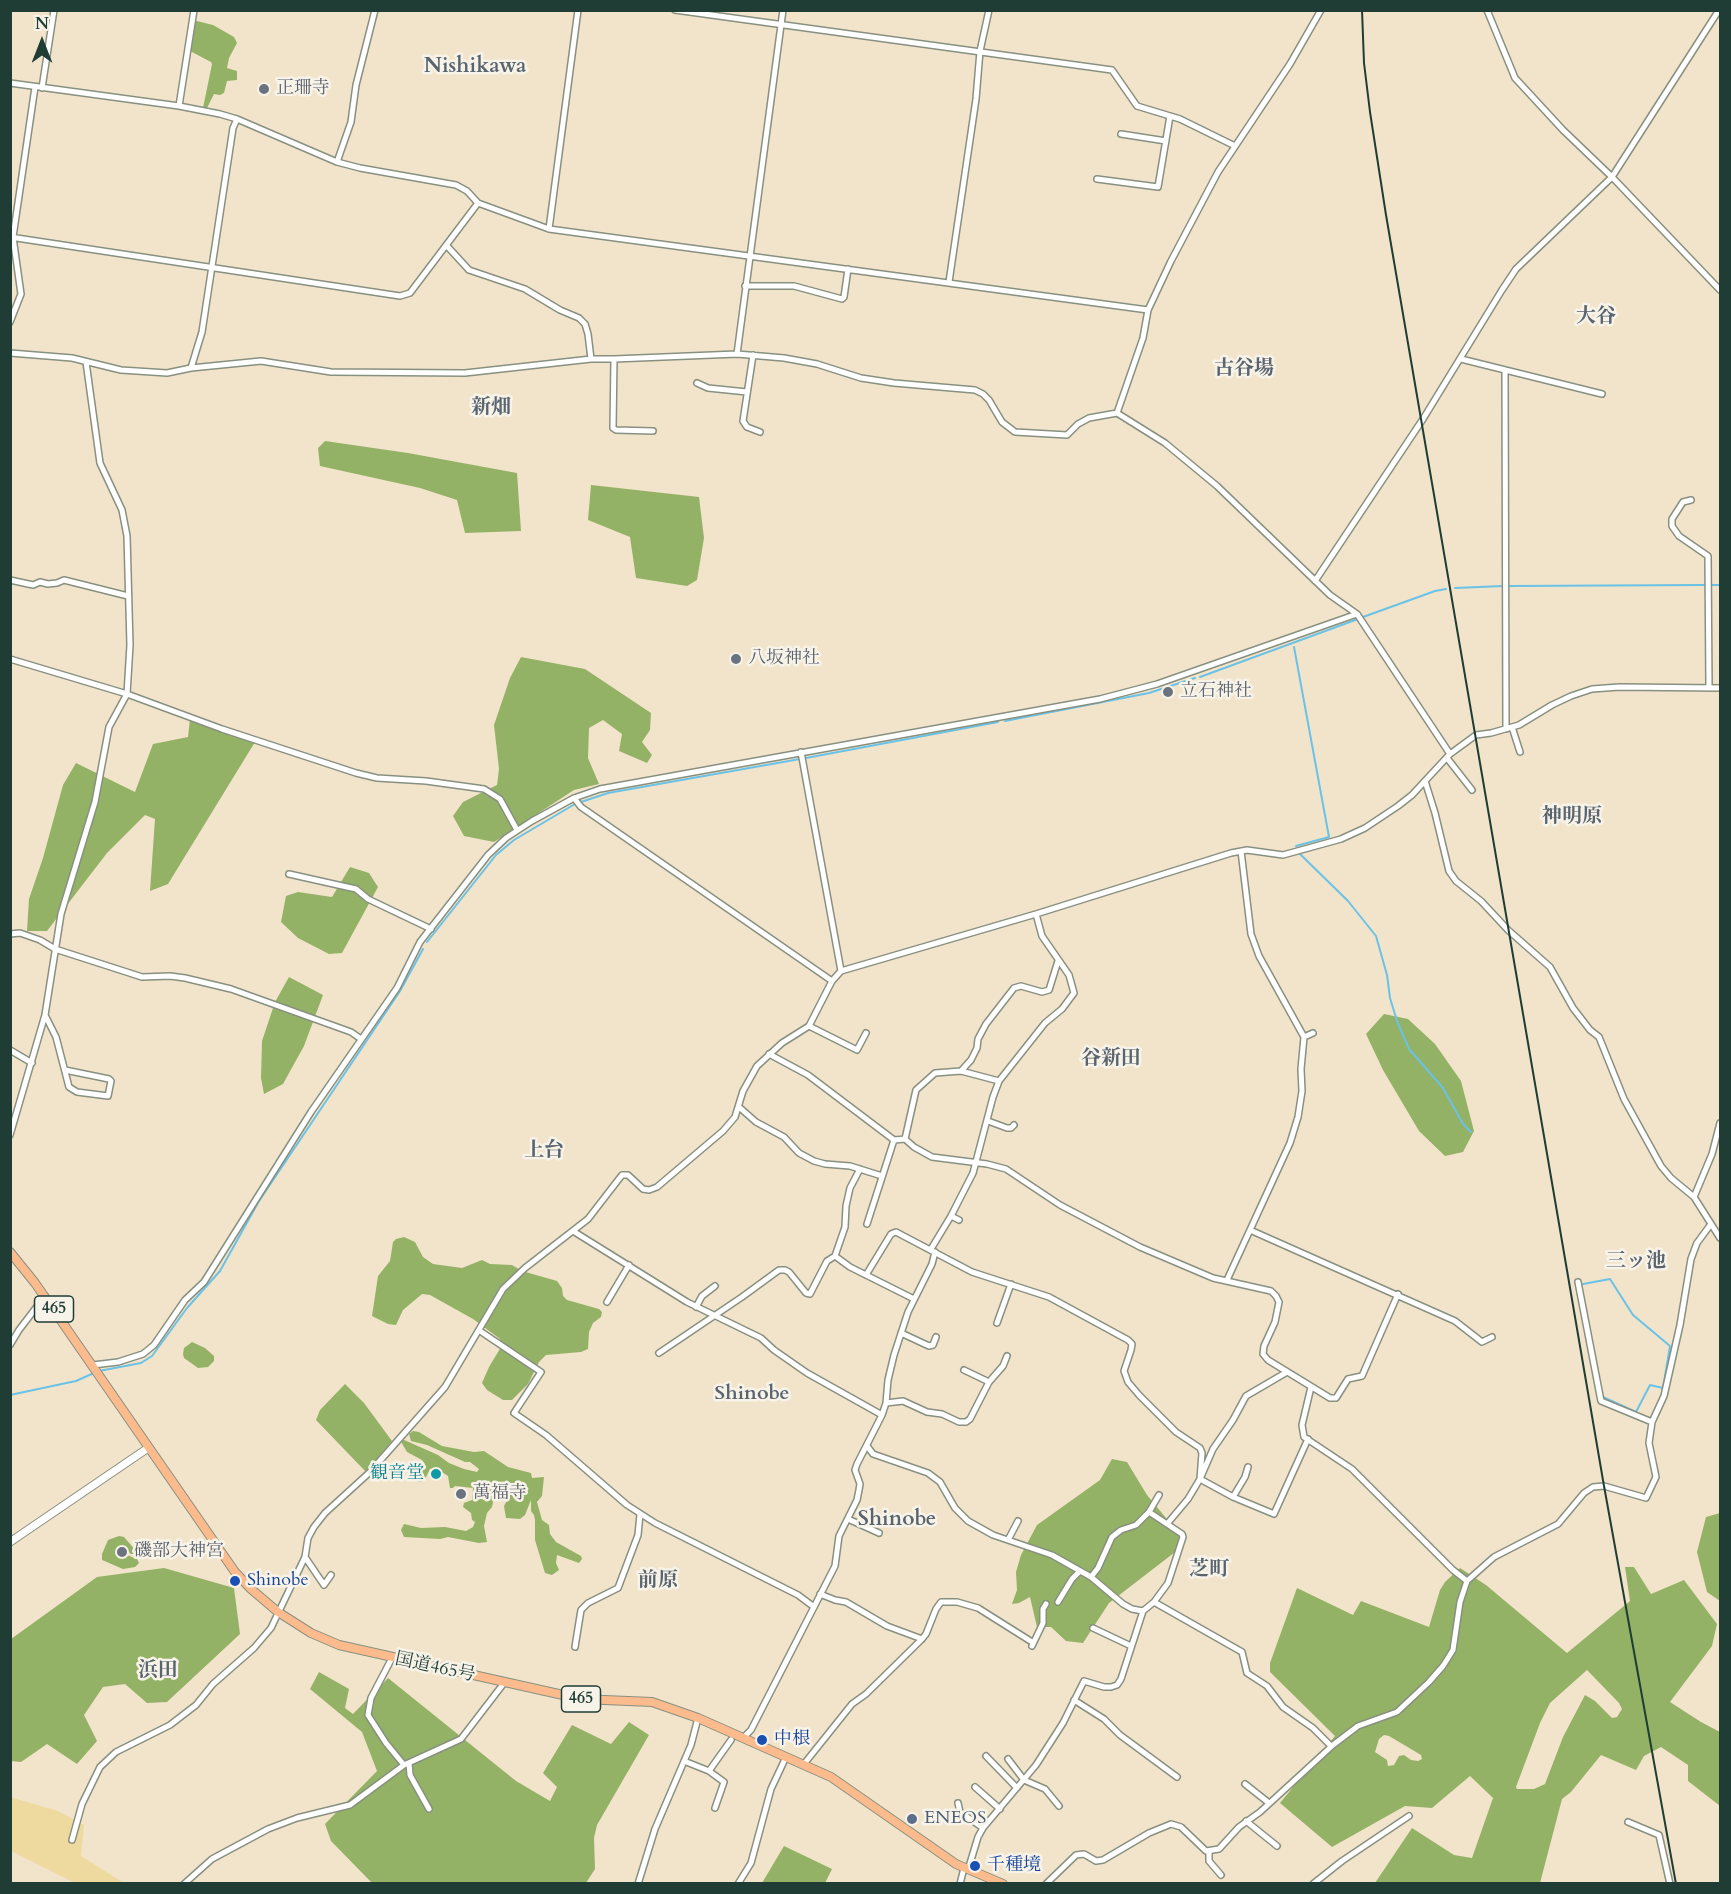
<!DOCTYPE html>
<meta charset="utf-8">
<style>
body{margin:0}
#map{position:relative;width:1731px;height:1894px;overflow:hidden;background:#f2e4cb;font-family:Cardo,serif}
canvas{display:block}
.frame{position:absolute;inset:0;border:12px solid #1f3d34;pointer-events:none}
.north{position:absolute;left:12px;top:12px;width:60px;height:60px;-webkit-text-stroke:4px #f7f3e8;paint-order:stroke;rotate:0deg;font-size:16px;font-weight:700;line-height:24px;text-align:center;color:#1f3d34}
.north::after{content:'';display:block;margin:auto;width:21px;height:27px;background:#1f3d34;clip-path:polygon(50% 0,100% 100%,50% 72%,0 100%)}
</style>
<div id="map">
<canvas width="1731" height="1894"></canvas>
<div class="frame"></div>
<div class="north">N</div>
</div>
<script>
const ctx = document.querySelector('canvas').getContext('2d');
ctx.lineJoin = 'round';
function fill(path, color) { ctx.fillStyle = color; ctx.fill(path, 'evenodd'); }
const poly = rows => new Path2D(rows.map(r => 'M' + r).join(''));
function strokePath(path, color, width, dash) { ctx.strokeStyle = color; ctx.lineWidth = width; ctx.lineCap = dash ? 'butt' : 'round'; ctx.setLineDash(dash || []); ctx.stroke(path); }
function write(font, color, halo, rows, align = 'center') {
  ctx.font = font + ' Cardo,"Noto Serif JP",serif'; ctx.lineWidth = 5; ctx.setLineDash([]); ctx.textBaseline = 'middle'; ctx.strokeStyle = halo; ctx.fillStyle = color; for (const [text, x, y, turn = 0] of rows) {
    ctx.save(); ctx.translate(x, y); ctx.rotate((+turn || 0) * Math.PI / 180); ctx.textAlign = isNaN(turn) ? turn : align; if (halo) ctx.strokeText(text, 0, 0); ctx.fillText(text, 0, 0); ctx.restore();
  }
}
fill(poly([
 [193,20,213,25,234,37,237,43,229,58,227,68,237,71,237,80,227,81,224,93,220,95,214,94,207,108,203,108,212,64,211,62,190,51,187,47,187,35],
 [325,441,408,453,517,473,521,531,465,533,457,500,420,488,320,466,318,448],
 [591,485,699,497,704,538,697,580,687,586,636,578,630,537,588,520],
 [521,657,585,669,651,713,650,730,642,742,652,755,647,763,619,751,622,734,603,720,589,728,588,758,599,784,574,790,494,842,464,836,453,816,463,802,497,785,499,769,494,725,510,678],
 [190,719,255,742,168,884,150,891,155,819,145,815,107,853,47,931,27,931,29,899,43,858,63,785,76,763,135,792,153,744,188,737],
 [350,867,369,873,378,887,342,953,329,954,298,938,281,922,286,896,298,892,332,897],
 [289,977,323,995,304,1046,283,1084,264,1094,261,1078,262,1041,275,1002],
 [1384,1014,1408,1019,1435,1044,1461,1081,1474,1131,1463,1152,1445,1156,1419,1131,1383,1070,1366,1034],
 [404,1237,415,1242,423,1257,433,1264,462,1268,482,1260,490,1264,512,1265,522,1271,557,1281,562,1288,563,1296,567,1300,599,1309,602,1312,601,1317,593,1323,589,1332,588,1349,581,1352,546,1355,539,1362,528,1384,512,1400,503,1400,487,1390,482,1383,489,1367,501,1347,500,1339,473,1319,430,1295,422,1294,403,1310,396,1325,388,1324,372,1316,378,1276,390,1261,393,1242,396,1239],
 [192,1342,205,1348,214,1356,214,1361,208,1367,198,1368,184,1358,183,1354,184,1348],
 [345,1384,364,1403,392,1441,366,1472,316,1420,320,1410],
 [413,1431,419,1432,442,1446,474,1452,484,1451,508,1467,531,1473,532,1478,544,1477,542,1496,537,1502,542,1520,549,1525,550,1534,556,1542,581,1556,582,1559,579,1563,557,1555,556,1563,559,1570,552,1575,545,1573,535,1540,535,1520,534,1515,531,1511,531,1500,525,1515,520,1519,506,1518,504,1506,512,1491,505,1485,499,1484,497,1485,492,1507,487,1513,484,1526,487,1542,479,1543,448,1537,440,1539,404,1537,401,1530,404,1524,421,1528,445,1527,466,1531,473,1527,475,1522,472,1520,471,1513,463,1507,464,1503,472,1500,473,1488,455,1486,453,1488,450,1488,448,1476,436,1468,430,1469,425,1479,421,1482,416,1481,415,1479,419,1476,425,1464,422,1460,407,1452,400,1440,402,1439,438,1455,449,1463,464,1469,477,1472,479,1469,470,1462,465,1462,427,1445,411,1441,409,1434],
 [1112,1459,1127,1462,1147,1495,1180,1535,1179,1549,1109,1603,1083,1643,1066,1641,1051,1627,1037,1627,1030,1597,1019,1603,1012,1604,1017,1590,1016,1572,1021,1555,1037,1525,1100,1480],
 [1720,1513,1720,1601,1707,1592,1697,1552,1706,1517],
 [119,1536,124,1537,137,1552,136,1554,131,1554,125,1549,121,1549,118,1555,127,1555,137,1559,139,1563,135,1567,123,1569,102,1560,102,1554,108,1540],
 [1625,1567,1634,1567,1651,1594,1684,1580,1717,1624,1712,1646,1670,1702,1701,1722,1720,1732,1720,1806,1688,1781,1688,1765,1661,1747,1644,1756,1636,1770,1601,1755,1571,1792,1562,1799,1540,1883,1375,1883,1412,1828,1454,1855,1472,1858,1493,1798,1470,1776,1432,1808,1405,1806,1332,1847,1280,1803,1335,1736,1270,1672,1270,1663,1297,1588,1353,1615,1361,1601,1429,1627,1440,1590,1445,1582,1460,1568,1486,1585,1567,1653,1630,1601],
 [1587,1670,1619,1703,1622,1709,1617,1717,1612,1718,1595,1701,1585,1695,1563,1737,1545,1784,1534,1789,1517,1789,1516,1787,1540,1723,1550,1703],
 [1384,1735,1389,1736,1421,1755,1422,1759,1418,1761,1411,1760,1404,1755,1399,1756,1394,1765,1388,1766,1387,1760,1375,1752,1379,1739],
 [164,1568,234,1588,240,1634,167,1702,147,1703,125,1684,103,1687,84,1715,97,1741,77,1764,47,1744,21,1762,11,1761,11,1639,97,1577],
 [319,1672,349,1689,345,1708,353,1714,388,1678,516,1781,550,1801,557,1787,543,1773,572,1725,611,1744,629,1722,649,1735,597,1825,594,1838,595,1869,586,1883,372,1883,331,1841,325,1824,377,1771,362,1732,310,1689],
 [784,1846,832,1869,825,1883,762,1883]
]), '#94b265');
fill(poly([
 [10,1797,58,1811,84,1825,81,1856,124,1883,75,1883,11,1851]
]), '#eeda9e');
strokePath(poly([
 [1712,585,1720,585],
 [1510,586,1704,585],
 [1455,588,1503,586],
 [1363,617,1435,591,1446,589],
 [1294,647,1329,837,1296,846],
 [1200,677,1358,619],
 [1005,721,1149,693,1195,678],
 [806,758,998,722],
 [1299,853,1348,901,1376,936,1387,975,1390,998,1397,1021,1409,1049,1443,1088,1463,1124,1471,1132],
 [427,942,496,855,514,840,575,804,608,793,800,759],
 [1583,1284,1610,1279,1633,1315,1670,1346,1663,1388,1650,1385,1636,1412,1603,1397],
 [99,1371,141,1363,152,1356,187,1308,220,1271,259,1201,400,991,423,949],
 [10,1395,76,1381,94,1373]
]), '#6ac2e7', 2);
const minor = poly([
 [675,10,1112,70,1137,106,1180,119,1235,146],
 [1487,10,1515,78,1563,130,1612,177,1720,290],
 [10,83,179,106,220,114,237,119,337,162,360,168,456,185,467,191,478,203,549,229,1148,310],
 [42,88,54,10],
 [179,106,194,10],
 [1121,134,1166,141],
 [337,162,351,122,356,85,375,10],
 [1097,179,1158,187,1170,116],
 [549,229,578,10],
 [10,237,400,296,410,293,478,203],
 [447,246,469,270,525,289,560,310,579,318,585,324,588,334,591,359],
 [949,282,976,99,980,51,989,10],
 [745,286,794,286,842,299,844,297,848,269],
 [10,322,21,294,13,237,35,87],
 [10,353,72,358,121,370,167,373,191,368,261,361,331,372,465,373,591,359,614,359,737,354,784,358,817,364,861,378,894,383,975,390,983,394,989,400,1002,422,1015,432,1067,435,1078,424,1089,418,1117,413,1165,443,1217,486,1330,595,1357,614,1450,754],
 [737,354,783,10],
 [753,355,743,421,747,427,760,432],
 [614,359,613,428,616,430,653,431],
 [1461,359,1602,394],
 [191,368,202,332,233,128,237,119],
 [1505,371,1506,729],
 [697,383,708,388,747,392],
 [1117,413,1143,338,1148,310,1171,261,1218,172,1290,64,1321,10],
 [1691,500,1683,502,1672,519,1672,526,1679,536,1708,556,1709,687],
 [10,580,33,585,40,582,48,584,57,583,64,580,128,596],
 [1315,581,1423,419,1502,290,1516,269,1612,177,1719,10],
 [10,659,127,694,222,729,356,773,377,778,426,781,484,789,500,799,517,830],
 [1512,727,1520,752],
 [801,752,841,971],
 [1447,758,1472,790],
 [1425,781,1435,813,1449,871,1456,881,1481,901,1508,930,1550,967,1573,1008,1590,1030,1599,1037,1624,1099,1661,1166,1671,1178,1694,1197,1720,1238],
 [574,798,581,807,832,981],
 [289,874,356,889,368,899,431,929],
 [10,934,20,933,40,940,55,949,142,977,170,976,185,978,231,989,351,1032,361,1039],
 [45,1015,56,1037,69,1087,77,1092,108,1096,111,1081,109,1079,65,1070],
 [809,1026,857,1050,866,1033],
 [1304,1037,1313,1033],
 [10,1050,32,1063],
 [769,1054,808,1075,894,1140,905,1139,914,1147,932,1157,987,1164,1006,1169,1060,1205,1140,1247,1213,1278,1271,1291,1276,1296,1279,1302,1275,1322,1264,1346,1263,1354,1268,1360,1330,1398,1336,1398,1348,1379,1362,1376,1398,1294],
 [961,1071,971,1060,977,1048,978,1039,986,1024,1014,988,1021,986,1042,992,1049,990,1058,961],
 [739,1107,756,1122,784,1137,799,1153,814,1161,825,1164,850,1166,882,1176],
 [988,1121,1007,1128,1011,1128,1014,1125],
 [10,1135,45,1015,61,914,95,802,109,727,127,694,130,645,127,536,122,510,100,463,86,362],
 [905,1139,916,1090,935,1073,961,1071,999,1081],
 [860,1169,850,1188,846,1206,845,1227,835,1256,850,1267,914,1299],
 [1694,1197,1712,1154,1720,1123],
 [951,1216,959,1220],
 [867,1224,894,1140],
 [1250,1230,1455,1321,1482,1342,1492,1337],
 [573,1231,687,1302,761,1338,774,1350,807,1373,882,1415],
 [931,1249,951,1216,973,1173,993,1097,999,1081,1045,1023,1062,1009,1074,993,1069,975,1042,936,1036,914],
 [866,1275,891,1234,896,1232,972,1272,1049,1297,1128,1340,1132,1344,1131,1350,1124,1371,1128,1382,1139,1395,1176,1432,1200,1448,1202,1453,1200,1479,1233,1497,1274,1514,1308,1439],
 [1227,1280,1290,1143,1298,1117,1302,1091,1301,1069,1304,1037,1259,956,1251,934,1241,851],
 [1578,1282,1601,1401,1652,1422],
 [607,1302,629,1265],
 [696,1307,702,1296,715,1286],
 [997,1323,1011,1284],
 [480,1331,541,1372,514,1413,546,1435,627,1505,655,1523,798,1595,814,1607],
 [901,1333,929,1346,933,1345,936,1337],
 [10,1345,19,1330,45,1296],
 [659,1353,742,1297,779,1270,785,1270,789,1272,806,1293,810,1294,827,1261,835,1256],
 [93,1365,118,1362,143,1354,154,1345,185,1300,204,1282,311,1112,397,988,420,942,488,855,506,838,532,821,574,798,600,789,1100,699,1157,684,1357,614],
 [964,1370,989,1382],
 [1311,1387,1302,1425,1304,1437,1352,1469,1453,1570,1467,1581],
 [886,1403,903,1401,927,1412,942,1414,959,1422,966,1422,970,1419,989,1382,1003,1366,1007,1356],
 [867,1446,873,1454,928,1473,940,1482,955,1508,968,1521,993,1535,1052,1555,1091,1577,1123,1604,1132,1609,1143,1611],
 [1233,1497,1245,1477,1248,1467],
 [848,1519,879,1533],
 [1167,1524,1188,1499,1200,1479,1213,1449,1233,1420,1246,1396,1287,1372],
 [1008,1540,1018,1521],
 [305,1557,324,1585,331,1575],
 [1091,1577,1098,1568,1112,1537,1121,1530,1136,1525,1149,1512,1159,1495],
 [820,1594,835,1600,846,1602,887,1626,922,1639],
 [1058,1602,1072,1579,1080,1571],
 [1154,1602,1242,1652,1247,1673,1267,1686,1283,1707,1313,1728,1331,1746],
 [1093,1628,1131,1646],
 [1032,1646,1043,1623,1043,1609,1046,1604],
 [575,1647,581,1610,588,1603,618,1588,638,1535,640,1514],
 [392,1658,371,1698,368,1715,386,1743,404,1765],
 [1074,1700,1104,1719,1120,1735,1177,1777],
 [744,1737,751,1730,835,1566,839,1536,857,1500,859,1490,860,1484,855,1470,857,1464,882,1415,886,1403,888,1380,894,1355,908,1312,932,1264,935,1252],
 [986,1756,1017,1788],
 [1008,1759,1024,1780,1045,1789,1059,1806],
 [684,1761,709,1771,724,1782,715,1808],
 [409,1763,410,1775,429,1809],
 [804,1764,852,1704,866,1694,922,1639,926,1634,936,1609,941,1602,957,1602,978,1608,1032,1642],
 [709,1771,731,1740],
 [1245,1784,1269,1803],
 [975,1787,1000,1809],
 [958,1803,960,1812,983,1828],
 [1246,1821,1277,1846],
 [1628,1822,1659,1835,1670,1884],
 [72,1840,82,1804,100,1767,116,1752,170,1725,196,1705,213,1684,254,1648,271,1628,305,1557,308,1538,314,1527,325,1513,370,1472,445,1387,503,1289,525,1268,588,1219,622,1175,628,1175,643,1189,649,1190,657,1187,723,1131,735,1117,743,1091,757,1066,782,1043,809,1026,832,981,841,971,1036,914,1231,853,1247,850,1283,855,1341,839,1365,828,1398,806,1412,795,1450,754,1476,735,1491,733,1519,725,1552,705,1571,696,1592,689,1619,687,1720,688],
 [1209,1852,1209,1861,1221,1875],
 [968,1870,978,1837,983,1828,1036,1765,1063,1723,1084,1681,1104,1687,1111,1687,1117,1685,1121,1679,1143,1611,1154,1602,1168,1583,1183,1537,1182,1534,1149,1512],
 [184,1884,212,1859,268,1829,297,1818,350,1805,404,1765,461,1739,504,1683],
 [638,1884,655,1829,691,1745,698,1718],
 [738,1884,751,1863,771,1789,786,1757],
 [960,1884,964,1868],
 [1046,1884,1076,1855,1084,1854,1096,1861,1103,1860,1149,1833,1171,1824,1181,1827,1206,1851,1219,1849,1239,1827,1260,1812,1333,1745,1358,1726,1397,1712,1429,1682,1443,1666,1453,1650,1460,1602,1467,1581,1494,1557,1558,1524,1584,1493,1593,1487,1604,1486,1646,1498,1656,1477,1649,1443,1652,1422,1664,1396,1680,1325,1691,1259,1697,1243,1711,1224],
 [1313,1884,1342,1861,1409,1816]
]);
const tertiary = poly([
 [10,1542,148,1448]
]);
const trunk = poly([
 [10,1252,35,1283,235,1572,251,1589,278,1612,311,1633,339,1645,581,1699,652,1702,698,1718,831,1777,956,1864,1003,1884]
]);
strokePath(minor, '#889080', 8);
strokePath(tertiary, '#889080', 9);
strokePath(trunk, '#889080', 10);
strokePath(minor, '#fff', 5);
strokePath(tertiary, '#fff', 7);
strokePath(trunk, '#fbbb8d', 8);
strokePath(poly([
 [1362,10,1364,63,1370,112,1386,215,1604,1486,1676,1884]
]), '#1f3d34', 2);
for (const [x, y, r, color] of [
 [264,89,6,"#6b7280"],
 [736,659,6,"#6b7280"],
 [1168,692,6,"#6b7280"],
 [436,1474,6,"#0f9aa8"],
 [461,1494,6,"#6b7280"],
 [122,1552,6,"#6b7280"],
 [235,1581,6,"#1a4fb4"],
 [762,1740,6,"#1a4fb4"],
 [912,1819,6,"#5c6f8a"],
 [975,1866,6,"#1a4fb4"]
]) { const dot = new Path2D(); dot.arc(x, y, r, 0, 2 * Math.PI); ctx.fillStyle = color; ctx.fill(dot); strokePath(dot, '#f7f3e8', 2); }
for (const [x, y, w] of [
 [54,1309,39],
 [581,1699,39]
]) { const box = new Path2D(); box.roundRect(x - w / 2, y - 13, w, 26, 4.5); ctx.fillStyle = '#f7f3e8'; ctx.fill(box); strokePath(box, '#1f3d34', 1.5); }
write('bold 16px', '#1f3d34', null, [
 ["465",54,1309],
 ["465",581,1699]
]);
write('18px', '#5b616d', '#f7f3e8', [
 ["正珊寺",276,89],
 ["八坂神社",748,659],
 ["立石神社",1180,692],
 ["萬福寺",473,1494],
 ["磯部大神宮",134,1552]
], 'left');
write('18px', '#0d838f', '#f7f3e8', [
 ["観音堂",424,1474]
], 'right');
write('18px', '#164399', '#f7f3e8', [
 ["Shinobe",247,1581],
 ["中根",774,1740],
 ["千種境",987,1866]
], 'left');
write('18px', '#1f3d34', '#f7f3e8', [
 ["国道465号",435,1668,12]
]);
write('18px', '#4e5e75', '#f7f3e8', [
 ["ENEOS",924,1819]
], 'left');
write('bold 20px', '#59646f', '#f7f3e8', [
 ["大谷",1596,317],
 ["古谷場",1244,369],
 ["新畑",491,408],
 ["神明原",1572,817],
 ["谷新田",1111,1059],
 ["上台",544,1151],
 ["三ッ池",1636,1262],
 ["Shinobe",752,1394],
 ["芝町",1209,1570],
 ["前原",658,1581],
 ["浜田",158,1671]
]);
write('bold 21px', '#59646f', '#f7f3e8', [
 ["Nishikawa",475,67],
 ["Shinobe",897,1520]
]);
</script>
